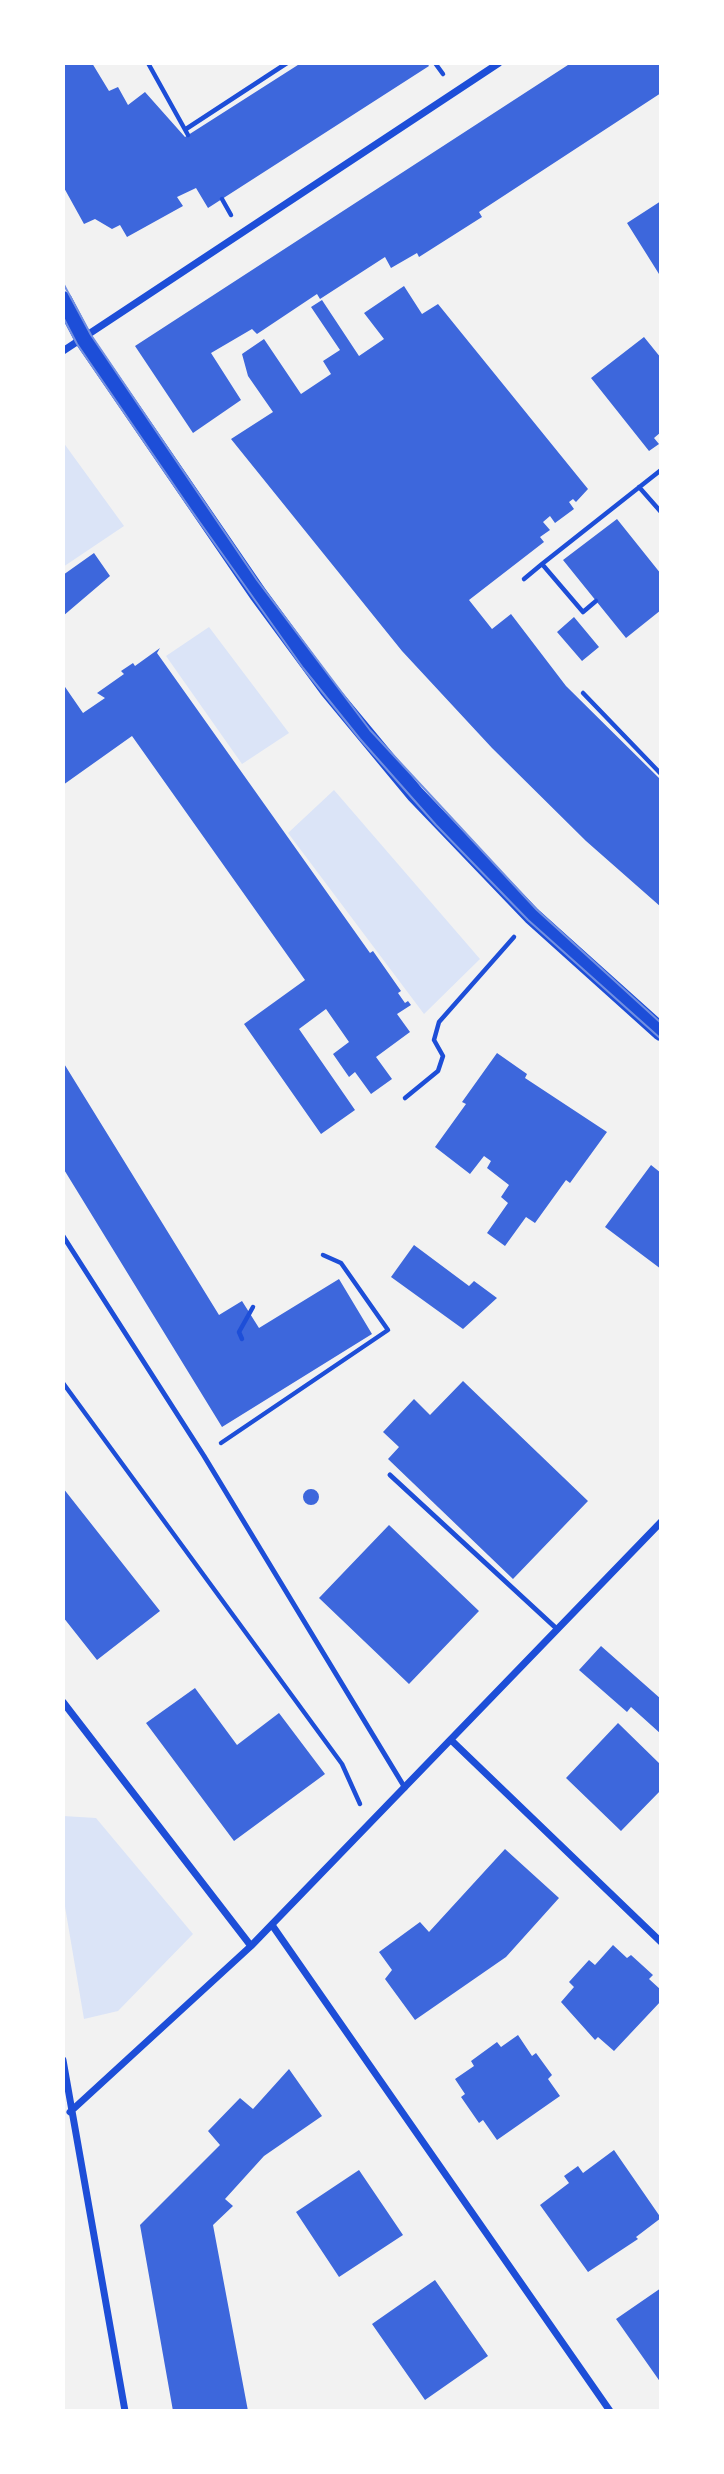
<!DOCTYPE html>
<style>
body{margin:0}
#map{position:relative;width:724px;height:2474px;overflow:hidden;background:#f2f2f2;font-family:"Noto Sans",sans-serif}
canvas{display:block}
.frame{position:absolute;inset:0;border:65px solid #fff;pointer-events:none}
</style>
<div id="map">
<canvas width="724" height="2474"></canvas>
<div class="frame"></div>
</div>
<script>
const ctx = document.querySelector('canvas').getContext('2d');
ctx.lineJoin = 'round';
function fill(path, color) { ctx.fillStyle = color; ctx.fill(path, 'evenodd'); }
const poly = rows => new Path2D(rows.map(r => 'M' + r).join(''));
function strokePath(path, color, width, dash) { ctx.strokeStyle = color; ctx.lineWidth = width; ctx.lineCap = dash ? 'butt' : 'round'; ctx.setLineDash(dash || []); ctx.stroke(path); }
fill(poly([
 [63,442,124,526,63,567],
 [209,627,289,733,242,764,166,656],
 [334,790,480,959,424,1014,288,833],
 [63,1816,96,1818,193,1934,118,2011,84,2019,63,1895]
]), '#dbe4f7');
fill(poly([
 [63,63,92,63,109,91,118,87,128,105,145,92,185,137,301,63,427,63,429,66,208,208,196,188,177,197,183,206,127,237,120,225,112,229,95,219,84,224,63,186],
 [571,63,661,63,661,93,479,212,482,217,419,257,417,253,391,268,385,257,320,299,317,294,257,334,252,329,211,353,241,400,193,433,135,346],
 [661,201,661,273,659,274,627,223],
 [404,286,422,314,438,304,588,489,576,502,573,499,569,502,574,509,555,523,550,516,543,522,550,530,540,537,544,542,469,600,492,629,511,614,566,686,661,780,661,907,586,841,492,748,402,651,231,439,273,412,248,376,242,354,264,339,301,394,331,374,323,361,340,350,311,307,322,300,359,356,384,339,364,313],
 [644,337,661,358,661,432,654,438,659,444,649,451,591,378],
 [617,519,661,574,661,610,626,638,563,560],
 [94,553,110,576,63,616,63,575],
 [574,617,599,647,582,661,557,632],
 [160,648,157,653,370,953,373,951,401,991,398,993,405,1003,408,1001,411,1005,397,1014,410,1032,376,1057,392,1079,371,1094,355,1072,349,1077,333,1054,349,1042,326,1009,299,1029,355,1110,321,1134,244,1024,305,980,132,736,63,785,63,684,83,713,105,698,97,693,124,674,121,671,133,663,135,666],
 [497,1053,527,1074,525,1078,607,1132,570,1183,566,1180,535,1223,526,1217,505,1246,487,1233,508,1203,501,1197,509,1185,487,1168,491,1161,484,1156,470,1174,435,1147,466,1104,462,1102],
 [63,1062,219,1315,242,1301,259,1328,339,1279,372,1334,222,1427,63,1168],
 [651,1165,661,1173,661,1269,605,1227],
 [414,1245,469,1286,474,1281,497,1298,463,1329,391,1277],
 [463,1381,588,1501,513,1579,388,1459,399,1447,383,1432,414,1399,430,1415],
 [63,1488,160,1611,97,1660,63,1617],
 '303 1497a8 8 0 1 1 16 0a8 8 0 1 1-16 0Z',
 [389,1525,479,1611,409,1684,319,1598],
 [601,1646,661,1699,661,1734,631,1707,627,1712,579,1670],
 [195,1688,237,1745,279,1713,325,1774,234,1841,146,1723],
 [618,1723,661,1765,661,1790,621,1831,566,1778],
 [505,1849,559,1898,506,1957,415,2020,385,1979,392,1970,379,1952,420,1922,429,1932],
 [613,1945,627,1958,631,1955,653,1975,649,1979,661,1990,661,2001,614,2051,598,2037,595,2040,561,2002,574,1987,569,1982,589,1960,595,1965],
 [518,2035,532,2056,536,2053,552,2075,548,2079,560,2096,497,2140,483,2120,479,2123,461,2097,465,2094,455,2079,474,2066,471,2061,497,2042,501,2047],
 [289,2069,322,2116,264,2156,225,2199,233,2206,213,2225,248,2411,173,2411,140,2225,220,2145,208,2131,240,2098,253,2109],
 [614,2150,661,2218,636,2237,638,2239,588,2272,540,2205,569,2183,564,2176,578,2166,583,2173],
 [359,2170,403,2235,339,2277,296,2212],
 [435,2280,488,2356,425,2400,372,2324],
 [661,2288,661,2383,616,2319]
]), '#3d67dc');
strokePath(poly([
 [148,63,188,135],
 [435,63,443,74],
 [186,129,287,63],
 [222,199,231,215],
 [639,487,661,512],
 [542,564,661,470],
 [524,579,542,564,583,612,596,601],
 [583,693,661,774],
 [405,1098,438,1071,443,1056,434,1040,439,1022,514,937],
 [242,1339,239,1332,253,1307],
 [63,1383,342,1764,360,1804],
 [221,1443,388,1330,341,1263,323,1255]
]), '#1d4ed8', 4.5);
strokePath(poly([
 [63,1236,204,1456,405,1788],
 [390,1475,557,1629]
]), '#1d4ed8', 5);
strokePath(poly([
 [63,351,499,63],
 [63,1702,251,1946],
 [451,1740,661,1942],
 [272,1925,610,2411],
 [63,2060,125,2411],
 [70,2112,251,1946,661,1522]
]), '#1d4ed8', 7);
strokePath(poly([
 [63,300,84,340,258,594,328,689,415,794,532,916,661,1032]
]), '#1d4ed8', 18);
strokePath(poly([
 [63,283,91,335,257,580,370,730,537,910,661,1023],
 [63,317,77,344,191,510,303,668,360,739,436,825,528,920,661,1039]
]), '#7290e2', 2);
</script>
